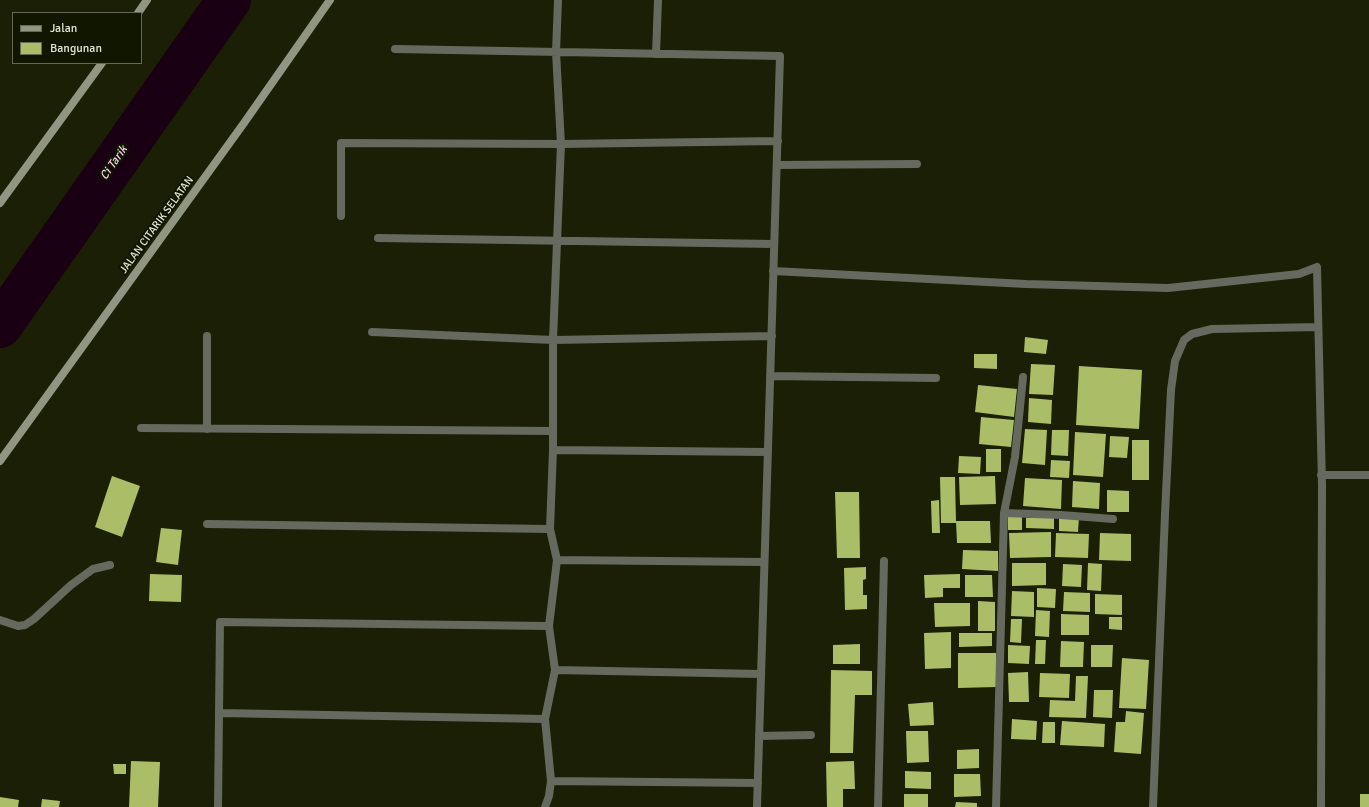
<!DOCTYPE html>
<style>
body{margin:0}
#map{position:relative;width:1369px;height:807px;overflow:hidden;background:#1a1f06;font-family:Signika,sans-serif}
canvas{display:block}
.legend{position:absolute;left:12px;top:12px;width:130px;height:52px;box-sizing:border-box;background:#111600;border:1px solid #656956;margin:0;padding:5px 7px;list-style:none;font-size:12px;color:#e2e6d6}
.legend li{display:flex;align-items:center;gap:8px;height:20px}
.legend b{width:20px;border:1px solid #656956}
</style>
<div id="map">
<canvas width="1369" height="807"></canvas>
<ul class="legend">
<li><b style="height:5px;background:#909681"></b>Jalan</li>
<li><b style="height:11px;background:#abbe67"></b>Bangunan</li>
</ul>
</div>
<script>
const ctx = document.querySelector('canvas').getContext('2d');
ctx.lineJoin = 'round';
const poly = rows => new Path2D(rows.map(r => 'M' + r).join(''));
function strokePath(path, color, width, dash) { ctx.strokeStyle = color; ctx.lineWidth = width; ctx.lineCap = dash ? 'butt' : 'round'; ctx.setLineDash(dash || []); ctx.stroke(path); }
function fill(path, color) { ctx.fillStyle = color; ctx.fill(path, 'evenodd'); }
function write(font, color, halo, rows, align = 'center') {
  ctx.font = font + ' Signika,sans-serif'; ctx.lineWidth = 4; ctx.setLineDash([]); ctx.textBaseline = 'middle'; ctx.strokeStyle = halo; ctx.fillStyle = color; for (const [text, x, y, turn = 0] of rows) {
    ctx.save(); ctx.translate(x, y); ctx.rotate((+turn || 0) * Math.PI / 180); ctx.textAlign = isNaN(turn) ? turn : align; if (halo) ctx.strokeText(text, 0, 0); ctx.fillText(text, 0, 0); ctx.restore();
  }
}
strokePath(poly([
 [0,326,229,0]
]), '#190012', 44);
fill(poly([
 [1025,337,1048,340,1046,354,1024,352],
 [974,354,997,354,997,369,974,368],
 [1031,364,1055,365,1053,395,1029,394],
 [1079,366,1142,370,1139,429,1076,425],
 [978,385,1017,389,1014,417,975,412],
 [1029,398,1052,400,1051,424,1028,422],
 [981,417,1014,420,1011,447,979,444],
 [1025,429,1047,430,1045,465,1022,463],
 [1052,430,1069,430,1068,456,1051,455],
 [1075,432,1106,434,1103,477,1073,475],
 [1110,436,1129,437,1127,458,1109,457],
 [1132,440,1149,440,1149,480,1132,480],
 [986,449,1001,449,1001,472,986,472],
 [959,456,981,457,980,474,958,473],
 [1051,460,1070,461,1069,478,1050,477],
 [112,476,140,486,122,537,95,527],
 [995,476,996,504,960,505,959,477],
 [940,477,955,477,956,523,941,523],
 [1025,478,1062,480,1061,509,1023,506],
 [1073,481,1100,483,1099,509,1072,507],
 [1107,490,1129,491,1129,512,1107,512],
 [835,492,859,492,860,558,837,558],
 [939,500,940,533,932,533,931,501],
 [1059,516,1079,517,1078,532,1059,531],
 [1008,517,1022,517,1022,530,1008,530],
 [1026,518,1054,518,1054,529,1026,528],
 [956,521,990,521,991,543,957,543],
 [161,528,182,530,178,565,156,562],
 [1051,532,1051,557,1010,558,1009,533],
 [1056,533,1089,534,1088,558,1055,557],
 [1100,533,1131,534,1131,561,1099,560],
 [963,550,998,551,998,571,962,569],
 [1012,563,1046,563,1046,585,1012,586],
 [1088,563,1102,564,1101,591,1087,590],
 [1063,564,1082,565,1081,587,1062,586],
 [866,567,866,579,863,580,863,595,867,595,867,609,845,610,844,568],
 [150,574,182,575,181,602,149,601],
 [960,574,960,588,943,588,943,597,925,598,924,575],
 [965,575,992,575,993,597,965,597],
 [1037,588,1056,589,1055,608,1037,607],
 [1012,591,1034,592,1034,617,1011,616],
 [1064,592,1090,593,1090,612,1063,611],
 [1095,594,1122,595,1122,615,1095,614],
 [978,601,995,602,995,631,978,631],
 [934,603,970,603,970,626,935,627],
 [1036,610,1050,611,1049,637,1035,636],
 [1061,614,1089,615,1089,635,1061,635],
 [1109,617,1122,617,1122,630,1109,629],
 [1011,619,1022,619,1021,643,1010,642],
 [951,632,951,668,925,669,924,633],
 [959,633,992,633,992,646,959,647],
 [1036,640,1046,640,1045,664,1035,664],
 [1061,641,1084,642,1083,667,1060,667],
 [860,644,860,664,833,664,833,645],
 [1008,645,1030,646,1029,664,1008,663],
 [1091,645,1113,645,1112,667,1091,667],
 [958,653,996,653,996,687,958,688],
 [1122,658,1149,660,1146,709,1119,708],
 [831,670,872,671,872,695,855,695,853,753,830,753],
 [1028,672,1029,702,1009,702,1008,673],
 [1040,673,1070,674,1069,698,1039,697],
 [1076,676,1088,676,1086,718,1049,717,1050,700,1075,701],
 [1094,690,1113,690,1112,718,1093,717],
 [933,702,934,725,910,726,908,704],
 [1126,711,1144,713,1141,754,1114,752,1116,722,1125,722],
 [1012,719,1037,721,1036,740,1011,739],
 [1062,721,1105,724,1104,747,1060,745],
 [1043,722,1055,722,1055,743,1042,743],
 [906,731,928,731,929,762,907,763],
 [979,749,979,768,957,769,957,750],
 [131,761,160,762,158,807,129,807],
 [854,761,855,789,843,789,843,807,827,807,826,762],
 [113,764,126,764,126,774,114,774],
 [905,771,931,772,931,789,905,788],
 [954,774,980,774,981,796,954,797],
 [904,794,928,794,928,807,904,807],
 [1360,794,1369,794,1369,807,1360,807],
 [0,797,19,800,18,807,0,807],
 [42,799,60,801,59,807,41,807],
 [956,802,977,803,977,807,955,807]
]), '#abbe67');
strokePath(poly([
 [0,620,18,626,25,625,34,619,71,585,93,569,110,565]
]), '#66695d', 8);
strokePath(poly([
 [395,49,780,56,757,807],
 [656,54,658,0],
 [777,165,917,164],
 [341,216,341,143,561,144,778,141],
 [378,238,774,244],
 [773,271,1026,284,1168,288,1299,274,1317,267,1322,485,1321,807],
 [372,332,553,340,772,336],
 [770,376,936,378],
 [141,428,553,431],
 [207,429,207,336],
 [553,450,768,452],
 [1321,475,1369,475],
 [1004,513,1061,515,1113,519],
 [207,524,550,529],
 [557,560,764,562],
 [555,670,761,674],
 [219,713,545,719],
 [759,736,811,735],
 [551,781,758,783],
 [218,807,220,622,549,626],
 [545,807,549,796,551,781,545,719,555,670,549,626,557,560,550,529,553,450,553,340,561,144,556,52,558,0],
 [878,807,884,561],
 [996,807,1004,513,1015,457,1023,377],
 [1153,807,1165,514,1171,390,1175,361,1184,340,1192,334,1212,329,1318,327]
]), '#66695d', 8);
strokePath(poly([
 [138,13,147,0],
 [0,203,102,63],
 [0,461,244,123,330,0]
]), '#909681', 8);
write('11px', '#e2e6d6', '#111600', [
 ["JALAN CITARIK SELATAN",157,225,-54]
]);
write('italic 12px', '#f5cbe6', '#111600', [
 ["Ci Tarik",114,163,-55]
]);
</script>
